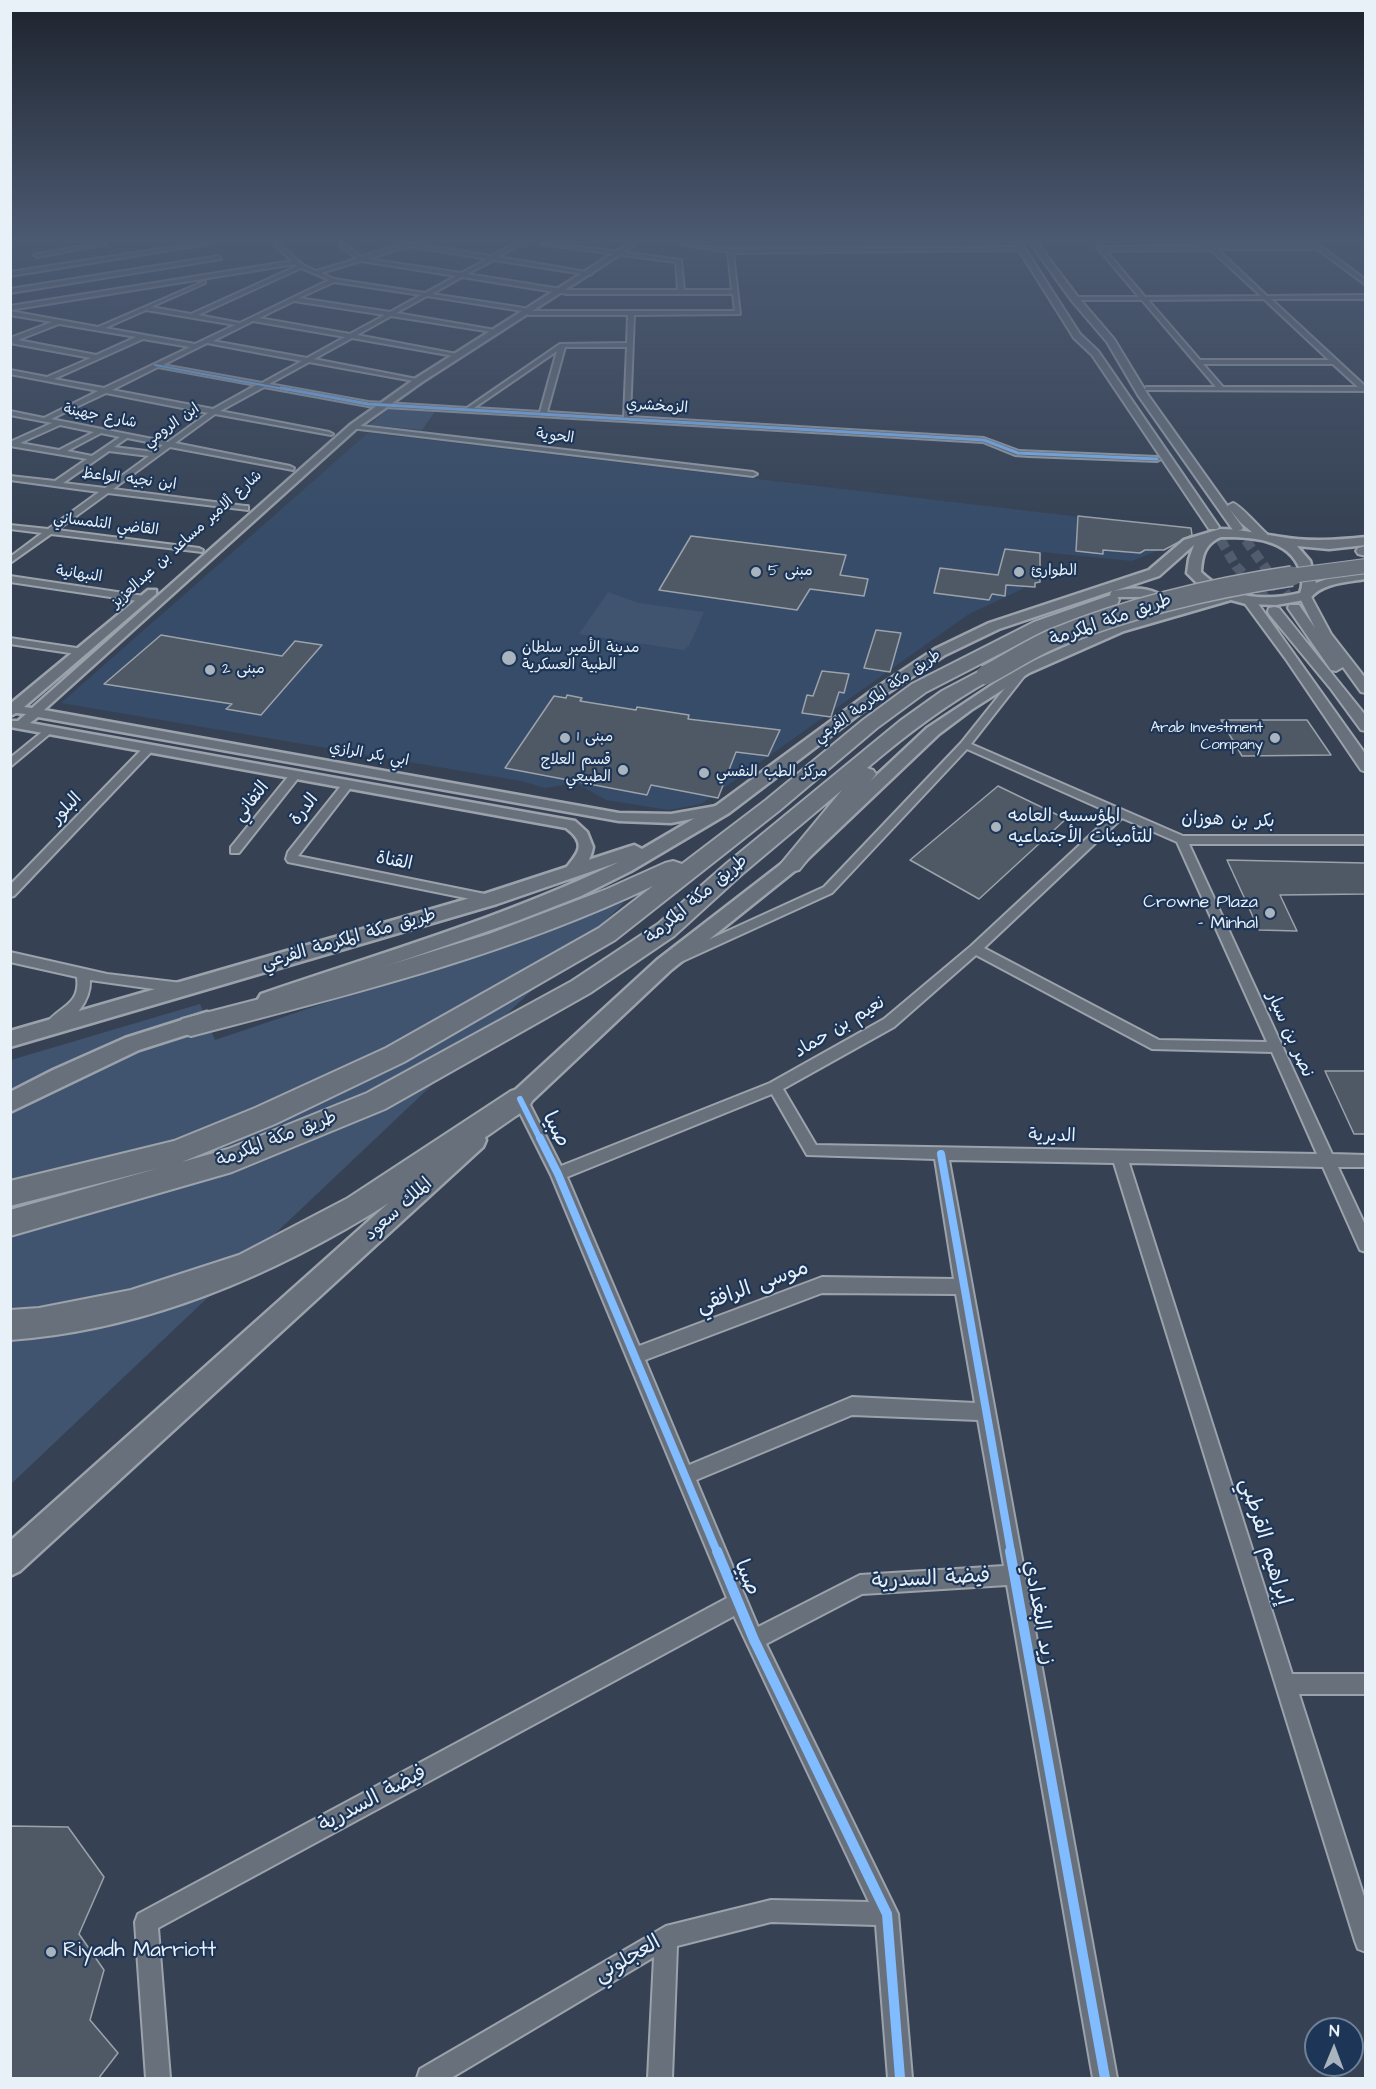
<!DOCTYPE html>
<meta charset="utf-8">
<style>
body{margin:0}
#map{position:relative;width:1376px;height:2089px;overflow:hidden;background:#364254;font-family:"Architects Daughter",sans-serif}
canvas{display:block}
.frame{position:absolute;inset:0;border:12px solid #e8f1f8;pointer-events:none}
.north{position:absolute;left:1304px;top:2017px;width:60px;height:60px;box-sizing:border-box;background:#1d3557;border:2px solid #6e8097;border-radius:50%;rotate:1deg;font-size:16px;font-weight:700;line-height:24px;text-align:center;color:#e8f1f8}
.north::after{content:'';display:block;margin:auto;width:21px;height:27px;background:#aab4bf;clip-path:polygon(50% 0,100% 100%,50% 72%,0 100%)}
</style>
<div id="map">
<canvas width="1376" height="2089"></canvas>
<div class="frame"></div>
<div class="north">N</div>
</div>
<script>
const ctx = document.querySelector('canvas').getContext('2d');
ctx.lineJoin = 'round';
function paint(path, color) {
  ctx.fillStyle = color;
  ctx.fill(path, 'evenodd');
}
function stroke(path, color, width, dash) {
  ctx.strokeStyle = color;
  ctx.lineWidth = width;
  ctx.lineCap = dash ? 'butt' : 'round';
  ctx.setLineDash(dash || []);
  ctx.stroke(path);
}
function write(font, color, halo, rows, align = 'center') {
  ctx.font = font + ' "Architects Daughter","Playpen Sans Arabic",sans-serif';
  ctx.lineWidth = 4.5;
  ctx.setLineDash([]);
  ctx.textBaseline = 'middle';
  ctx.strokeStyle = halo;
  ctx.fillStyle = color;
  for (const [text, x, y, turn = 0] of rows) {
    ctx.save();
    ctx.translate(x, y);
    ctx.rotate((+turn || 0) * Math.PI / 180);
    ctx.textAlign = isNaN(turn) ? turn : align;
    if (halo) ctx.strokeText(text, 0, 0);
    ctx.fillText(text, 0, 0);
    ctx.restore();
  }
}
const built = new Path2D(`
 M368,433L1139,524L1167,547L1132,561L1042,552L1035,583L969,614L701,804L669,810L606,800L576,783L545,788L521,781L61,703Z`);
const green = new Path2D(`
 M719,244H1007L1009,247L719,248Z
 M391,407L436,410L422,430L369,425Z
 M608,592L639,603L704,612L689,646L683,650L579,634Z
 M625,902L11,1484V1060L200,1004L215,1040Z`);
const building = new Path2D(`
 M1078,516L1191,528L1192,535L1164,550H1145L1140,553L1103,550V554L1076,551Z
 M691,536L846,555L840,575L868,579L864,596L810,589L797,610L659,590Z
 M1005,549L1040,553V582L1035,583V587L1006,585L1005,596L992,594L989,600L934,593L940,568L998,575Z
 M876,630L901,633L890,672L864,668Z
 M161,635L282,656L295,641L322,645L261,715L226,709L232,704L104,684Z
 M822,671L849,674L844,693L839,692L831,717L802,713L807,695L813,696Z
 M567,695L582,698L580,701L636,710L637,707L689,715L688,719L780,730L768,756L736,752L718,798L651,785L647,795L505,768L554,696L566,698Z
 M1221,720H1307L1331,755L1242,756Z
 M998,786L1066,819L979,899L910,860Z
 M1227,860L1365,863V894L1280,895L1297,931L1259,930Z
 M1325,1071H1365V1134H1354Z
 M10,1826L68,1827L104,1877L79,1934L104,1970L90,2020L118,2053L98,2079H10Z`);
const secondaryTunnelFar1 = new Path2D(`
 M1213,527L1236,566L1246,577
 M1237,528L1272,577`);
const secondaryTunnel = new Path2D(`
 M1244,576L1274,611
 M1271,576L1294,608`);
const minor = new Path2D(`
 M93,244H107L37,257L34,255Z
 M193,244H208L10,276V272Z
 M274,244H279L303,265L316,271L357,259L339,244H345L361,257L401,244H415L492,256L514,244H520L498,257L593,273L590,275L494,260L467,274L567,290H678L676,262L540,244H558L681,260L684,290H732L728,252L681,244L730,249L1021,247L1023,250L733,253L740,314L634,315L630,417L984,438L1019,451L1157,457L1161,459L1157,461L1029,456L1015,455L983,442L368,406L264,387L220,411L329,432L333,434L331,435L215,414L175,443L290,466L294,468L293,470L170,447L113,489L245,506H248V510L108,493L57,530L199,548L203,550L202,552L51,534L10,563V557L42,533L10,529V525L48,529L99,492L10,480V476L55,481L87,459L10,446V442L52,423L10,415V411L44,418L98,391L10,374V370L47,377L91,358L10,343V338L52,322L10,315V311L98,327L205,281V283L151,307L191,314L297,266L295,264L10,310V306L292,261ZM409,246L488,259L461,273L368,259ZM361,261L456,276L425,293L334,279L321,273ZM301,268L329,280L240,323L198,315ZM462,277L567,294H733L735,311H530L524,308L432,294ZM334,282L421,295L390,312L299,298ZM427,296L522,311L529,315H628L627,343L560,344L467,408L368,402L269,384L309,362L419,382L422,380L314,359L352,338L459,357L462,355L357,335L391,316L498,333L501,331L396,313ZM294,301L385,315L350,334L259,318ZM146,310L235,325L195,344L105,328ZM253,321L345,337L307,358L213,341ZM59,324L136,337L96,355L18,340ZM143,339L190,347L104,388L54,379ZM207,343L302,361L262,383L163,365ZM565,347H627L624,417L547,412ZM557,351L540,412L474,408ZM158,367L256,385L213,409L112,390ZM106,393L208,413L168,442L51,419ZM60,425L94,432L59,450L20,443ZM101,433L120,437L92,456L67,451ZM127,438L163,445L154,452L114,447ZM109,451L149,456L105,488L63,483Z
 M1099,244L1103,247L1318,244L1366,280V285L1317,249H1217L1267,296L1366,295V299H1271L1366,387V391L1144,390L1146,387H1216L1142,300H1073L1075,297H1139L1097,247ZM1211,250L1261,296L1145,297L1106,251ZM1264,299L1329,360H1200L1148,300ZM1203,364H1333L1358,387H1223Z
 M219,256L221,259L10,293V289Z
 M353,425L753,472L757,474L753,476L351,428Z
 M10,576L144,596L148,599L144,602L10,582Z
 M10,638L83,649L88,652L83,655L10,644Z
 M1021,668L1029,670L971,744L1183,836H1366V844H1189L1332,1154L1366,1155V1167H1338L1366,1227V1252L1360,1250L1323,1167L1129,1163L1292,1674H1366V1694H1299L1366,1903V1952L1358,1949L1355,1941L1114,1163L949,1160L1117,2078H1093L1007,1585L862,1594L766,1644L898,1914L912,2078H888L876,1925L771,1922L677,1946L672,2078H648L654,1957L451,2078H417L420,2069L666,1926L771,1900L869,1902L734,1616L158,1928L170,2078H146L135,1922L138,1914L727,1598L551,1175L513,1099L515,1095L520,1093L525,1095L561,1166L770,1083L884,1019L971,946L1113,814L967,749L832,893L683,961L679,963L673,958L675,955L824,887L961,743ZM1122,818L1177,842L1267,1042L1159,1040L984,948ZM976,955L1152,1049L1272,1052L1317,1154L816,1145L783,1089L894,1027ZM772,1094L807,1155L935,1159L954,1279L822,1277L639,1346L567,1177ZM822,1293L956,1294L975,1403L852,1397L689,1465L645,1360ZM852,1415L978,1420L1004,1566L860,1575L758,1627L696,1480Z
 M48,727L53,730L52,732L10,767V758Z
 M149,745L154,748L153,750L14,896L10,897V885L145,746Z
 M295,772L299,773V777L239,853H231V847L291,773Z
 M348,781L352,782V786L298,856L490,895L496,899L494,902L490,903L288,862L286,859L288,852L344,782Z
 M10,952L107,974L182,983L188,988L182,993L90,980C91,1001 73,1023 53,1029L46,1024C58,1006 81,1006 77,977L10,962Z`);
const tertiary = new Path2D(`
 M628,244H636L422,382L356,429L44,710L619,813L671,814L722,805L727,806L729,809L727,812L671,823L619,821L38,717L30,723L575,821L587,832L593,847C591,860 583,873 570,877L563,872C575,855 590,846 566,828L10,727V721H18L26,714L16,713L10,716V704L148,590H156V594L24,707L32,708L350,425L416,378Z`);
const secondary = new Path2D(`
 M1015,244H1022L1080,334L1098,351L1219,527L1217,529H1209L1092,355L1074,338Z
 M1031,244H1038L1078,297L1114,339L1148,395L1243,528L1241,530H1233L1138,395L1107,342L1072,301Z
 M1233,503C1240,505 1259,527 1267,534V538H1259L1241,523L1227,506Z
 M1305,592L1309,593L1331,634L1366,679V693L1361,692L1343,667L1336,671L1331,670L1288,608L1289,605H1299L1315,628L1299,596Z
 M1249,597L1254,598L1366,755V772L1361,770L1285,658L1243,601Z
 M1274,607L1279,608L1366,716V731L1361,730L1331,689L1269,614L1268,611L1269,608Z`);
const primary = new Path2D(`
 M1220,529C1241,529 1260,534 1281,537C1309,542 1337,540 1366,537V545L1329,549L1297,546L1310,561L1316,583L1338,575L1366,571V579C1348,582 1320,583 1310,599L1276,605L1246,604L1231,600L1124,631L1029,673L971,710L939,734L797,869L671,970L517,1115L509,1118L501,1115L498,1109L501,1103L657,960L785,861L927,728L1019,667L1114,625L1153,614L1151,612L1158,606L1144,597H1112L1110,594L1112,591L999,629L945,655L883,696L729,813L631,871L581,896L517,921L268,1007L261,1004L258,999L261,994C381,953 505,917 619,862L497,904L10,1047V1031L484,894L628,847L634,845L642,849L717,805L873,690L935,649L989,623L1149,570L1184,540ZM1221,537C1250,537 1289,538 1300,570C1303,578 1303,585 1300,593C1264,602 1228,598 1201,572C1202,555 1205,544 1221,537ZM1194,545L1189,559L1187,573L1200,586L1218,596L1172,609L1173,607C1159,587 1137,586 1114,591L1159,576Z
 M207,1012L214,1014L217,1020L214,1026L139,1050L10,1112V1092L53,1070L125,1038Z
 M475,1130L483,1133L486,1140L483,1147L20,1571L10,1576V1541L467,1133Z`);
const motorway = new Path2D(`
 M1366,546V556L1358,554L1356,551L1358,548Z
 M1111,595L1117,596L1119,600L1117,604L1046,630L926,692L877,728L780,810L615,940L404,1062L275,1124L182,1162L228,1149L367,1093L572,981L658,924L726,864L900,721L942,691L980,671H992L995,675L992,679C946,704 907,734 867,768L873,770L876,774L873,778L799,870L791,872L783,870L780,865L842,790L742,874L674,936L590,993L385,1109L232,1172L10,1236V1210L159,1168L10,1206V1181L174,1141L255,1108L386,1048L599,928L653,886C506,956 348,995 191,1036L182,1033L178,1026L182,1019L376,969L489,934L607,889L665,863L673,861L682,864L766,800L863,720L912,684L1034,622Z
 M520,1088L529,1091L533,1099L529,1107C476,1143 423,1183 368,1216C260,1281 137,1331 10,1340V1310L39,1308L131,1290L239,1255L348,1198L511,1091Z`);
const motorwayBridgeFar1 = new Path2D(`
 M1282,577L1366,566`);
const motorwayBridge = new Path2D(`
 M986,675C1009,663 1031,648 1055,638C1131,607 1211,588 1292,576`);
const cyclewayFar4 = new Path2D(`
 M155,365L289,390`);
const cyclewayFar3 = new Path2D(`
 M281,388L368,404L984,440L1018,453L1157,459`);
const cyclewayFar2 = new Path2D(`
 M520,1099L540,1139`);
const cyclewayFar1 = new Path2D(`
 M540,1138L558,1174L717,1552
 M941,1154L1011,1552`);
const cycleway = new Path2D(`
 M717,1551L754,1640L887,1914L900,2078
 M1010,1551L1105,2078`);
const markers = [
 [756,572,6,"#aab4bf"],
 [1019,572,6,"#aab4bf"],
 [509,658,8,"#aab4bf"],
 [210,670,6,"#aab4bf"],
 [565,738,6,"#aab4bf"],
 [1275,738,6,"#aab4bf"],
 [623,770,6,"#aab4bf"],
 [704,773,6,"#aab4bf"],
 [996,827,6,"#aab4bf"],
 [1270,913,6,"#aab4bf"],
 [51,1952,6,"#aab4bf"]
];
const farStreetnames = [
 ["الزمخشري",657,407,4],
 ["شارع جهينة",100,417,11],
 ["ابن الرومي",172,426,-35],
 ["الحوية",555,437,7],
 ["ابن نجيه الواعظ",129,480,7],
 ["القاضي التلمساني",106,525,7],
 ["شارع ألامير مساعد بن عبدالعزيز",187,540,-42],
 ["النبهانية",79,575,8],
 ["طريق مكة المكرمة الفرعي",878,697,-35],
 ["ابي بكر الرازي",369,755,10]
];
const farPoinames = [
 ["مبنى 5",768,572],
 ["الطوارئ",1031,572],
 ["مدينة الأمير سلطان",522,649],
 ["الطبية العسكرية",522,666],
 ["مبنى 2",222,670],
 ["Arab Investment",1263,729,"right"],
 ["Company",1263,746,"right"],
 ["مبنى 1",577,738],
 ["قسم العلاج",611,761,"right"],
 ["الطبيعي",611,778,"right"],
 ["مركز الطب النفسي",716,773]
];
const streetNames = [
 ["طريق مكة المكرمة",1111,621,-19],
 ["التفاني",252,802,-51],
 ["البلور",67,809,-46],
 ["الدرة",305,810,-52],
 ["بكر بن هوزان",1228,821,2],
 ["القناة",394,862,11],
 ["طريق مكة المكرمة",697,900,-40],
 ["طريق مكة المكرمة الفرعي",349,940,-16],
 ["نعيم بن حماد",840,1028,-31],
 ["نصر بن سيار",1289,1035,66],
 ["الديرية",1052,1137,1],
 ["طريق مكة المكرمة",277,1140,-21],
 ["الملك سعود",399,1210,-42]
];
const poiNames = [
 ["المؤسسه العامه",1008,817],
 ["للتأمينات الأجتماعيه",1008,838],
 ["Crowne Plaza",1258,903,"right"],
 ["- Minhal",1258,924,"right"]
];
const nearStreetnames = [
 ["صبيا",555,1130,63],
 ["موسى الرافقي",753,1288,-20],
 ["إبراهيم القرطبي",1264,1542,73],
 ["صبيا",746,1578,67],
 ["فيضة السدرية",931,1580,-3],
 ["زيد البغدادي",1038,1613,80],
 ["فيضة السدرية",373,1800,-28],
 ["العجلوني",628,1960,-30]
];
const nearPoinames = [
 ["Riyadh Marriott",63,1952]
];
paint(built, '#364c68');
paint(green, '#405470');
paint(building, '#4f5966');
stroke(building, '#9ba2ab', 1.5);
stroke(secondaryTunnelFar1, '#515c6d', 10, [10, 5]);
stroke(secondaryTunnel, '#515c6d', 14, [14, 7]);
stroke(minor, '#9ba2ab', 4);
stroke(tertiary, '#9ba2ab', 5);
stroke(secondary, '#9ba2ab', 4);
stroke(primary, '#9ba2ab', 5);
stroke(motorway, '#9ba2ab', 4);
paint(minor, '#68717b');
paint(tertiary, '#68717b');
paint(secondary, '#68717b');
paint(primary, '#68717b');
paint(motorway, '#68717b');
stroke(motorwayBridgeFar1, '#9ba2ab', 16, []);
stroke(motorwayBridge, '#9ba2ab', 22, []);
stroke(motorwayBridgeFar1, '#68717b', 14);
stroke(motorwayBridge, '#68717b', 19);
stroke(cyclewayFar4, '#80bcff', 2);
stroke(cyclewayFar3, '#80bcff', 3);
stroke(cyclewayFar2, '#80bcff', 6);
stroke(cyclewayFar1, '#80bcff', 8);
stroke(cycleway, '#80bcff', 10);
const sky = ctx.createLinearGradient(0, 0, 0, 537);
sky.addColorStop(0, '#1e242e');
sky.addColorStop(0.45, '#4c5a72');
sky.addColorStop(1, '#4c5a7200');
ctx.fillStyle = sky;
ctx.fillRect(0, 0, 1376, 537);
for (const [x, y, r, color] of markers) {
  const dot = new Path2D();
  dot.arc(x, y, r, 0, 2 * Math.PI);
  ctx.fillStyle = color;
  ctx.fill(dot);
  stroke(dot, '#1d3557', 2);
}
write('15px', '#e8f1f8', '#1d3557', farStreetnames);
write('15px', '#e8f1f8', '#1d3557', farPoinames, 'left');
write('18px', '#e8f1f8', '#1d3557', streetNames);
write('18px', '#e8f1f8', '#1d3557', poiNames, 'left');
write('21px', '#e8f1f8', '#1d3557', nearStreetnames);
write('21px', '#e8f1f8', '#1d3557', nearPoinames, 'left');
</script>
